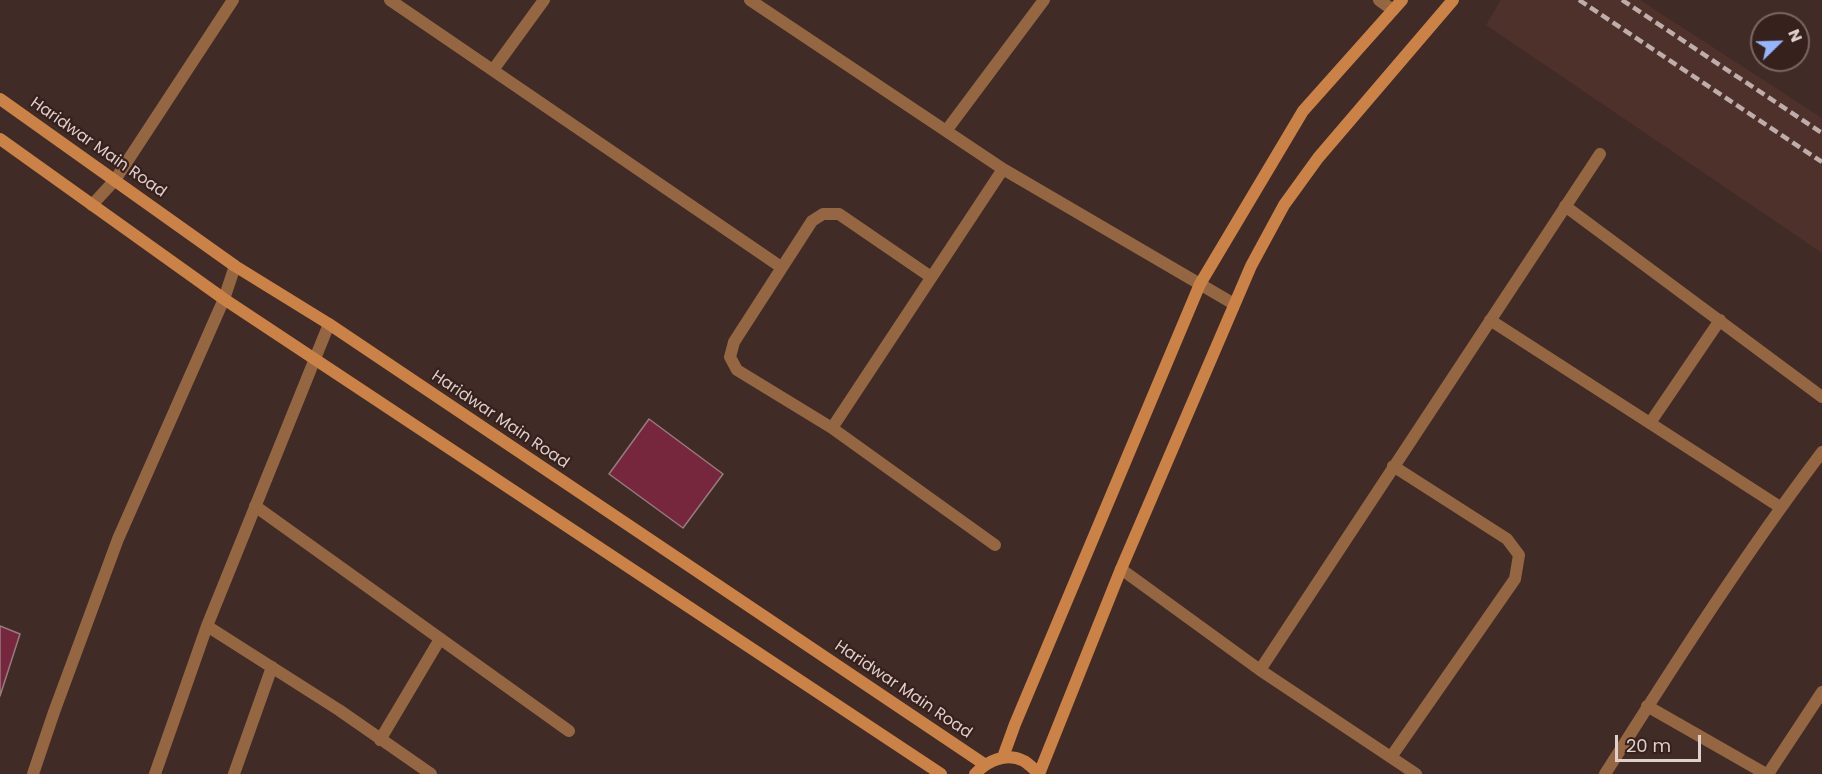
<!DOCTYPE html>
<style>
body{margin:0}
#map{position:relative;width:1822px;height:774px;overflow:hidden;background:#412b26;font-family:Poppins,sans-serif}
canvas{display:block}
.north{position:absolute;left:1750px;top:12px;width:60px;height:60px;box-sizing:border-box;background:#36211d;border:2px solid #7a6763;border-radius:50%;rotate:67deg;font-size:16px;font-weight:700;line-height:24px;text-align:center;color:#dfd0cd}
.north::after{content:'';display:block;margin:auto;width:21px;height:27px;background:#95b6fd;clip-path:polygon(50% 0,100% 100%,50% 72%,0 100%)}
.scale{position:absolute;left:1615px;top:735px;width:86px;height:27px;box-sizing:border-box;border:3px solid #dfd0cd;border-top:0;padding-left:8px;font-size:18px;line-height:21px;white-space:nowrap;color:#dfd0cd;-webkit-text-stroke:4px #36211d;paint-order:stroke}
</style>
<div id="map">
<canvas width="1822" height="774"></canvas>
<div class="north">N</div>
<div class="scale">20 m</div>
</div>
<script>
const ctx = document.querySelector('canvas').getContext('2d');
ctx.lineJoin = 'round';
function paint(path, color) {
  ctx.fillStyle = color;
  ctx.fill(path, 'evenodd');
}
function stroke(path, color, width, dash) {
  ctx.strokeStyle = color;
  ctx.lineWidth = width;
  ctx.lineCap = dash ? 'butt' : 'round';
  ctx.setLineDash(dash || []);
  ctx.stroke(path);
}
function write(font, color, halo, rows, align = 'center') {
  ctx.font = font + ' Poppins,sans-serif';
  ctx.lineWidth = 4.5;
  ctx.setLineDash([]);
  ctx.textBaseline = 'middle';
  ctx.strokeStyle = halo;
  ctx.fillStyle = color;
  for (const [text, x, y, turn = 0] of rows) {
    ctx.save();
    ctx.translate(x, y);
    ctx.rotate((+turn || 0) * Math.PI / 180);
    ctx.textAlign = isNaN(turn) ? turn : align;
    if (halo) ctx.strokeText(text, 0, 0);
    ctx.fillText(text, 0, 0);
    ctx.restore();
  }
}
const built = new Path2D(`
 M1501,0H1640L1822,118V253L1486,25Z`);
const building = new Path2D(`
 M649,419L723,474L683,528L609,474Z
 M0,626L20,634L0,696Z`);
const lane = new Path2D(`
 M33,774L54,712L118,539L224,299L235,266`);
const street = new Path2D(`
 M390,0L781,267
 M750,0L1003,169L1234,304
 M1379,0L1393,10
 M493,70L544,0
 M946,131L1044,0
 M92,205L115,180L233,0
 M1565,206L1822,397
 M931,277L839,214H823L812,221L734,342L730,357L737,370L832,428L995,545
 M1490,320L1780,507
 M1650,423L1720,320
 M832,428L1003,169
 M255,506L569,731
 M1121,569L1260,670L1416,774
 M207,626L339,710L431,774
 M1260,670L1600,154
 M1647,706L1766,774
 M380,740L440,639
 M1391,757L1515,579L1519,555L1507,539L1393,466
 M155,774L207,626L329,324
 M234,774L272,667
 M1605,774C1674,665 1744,555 1822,452
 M1768,774L1822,692`);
const secondary = new Path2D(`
 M0,99L235,266L329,324L984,764
 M0,139L224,299L941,774
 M1003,757L1015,724L1200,284L1303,111L1402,0
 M975,774C987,761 1006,752 1024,761C1029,764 1035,770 1039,774
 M1039,774L1121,569L1251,266L1284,205L1318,158L1453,0`);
const rail = new Path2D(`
 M1579,0L1822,162
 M1622,0L1822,133`);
const streetNames = [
 ["Haridwar Main Road",98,148,35],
 ["Haridwar Main Road",500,420,34],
 ["Haridwar Main Road",903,690,34]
];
paint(built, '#4e312a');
paint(building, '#77273d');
stroke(building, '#967b7f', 1.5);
stroke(lane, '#946642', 12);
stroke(street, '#946642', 12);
stroke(secondary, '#cb8246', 12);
stroke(rail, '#beadaa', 4.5, [9, 4.5]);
write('16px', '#dfd0cd', '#36211d', streetNames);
</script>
